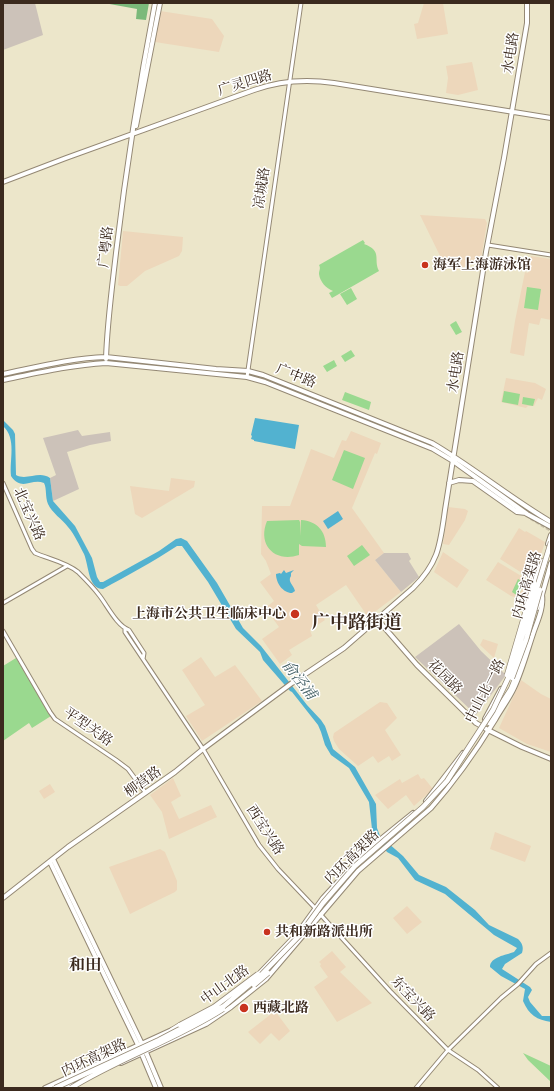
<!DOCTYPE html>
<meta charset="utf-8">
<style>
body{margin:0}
#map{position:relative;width:554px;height:1091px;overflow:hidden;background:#ece6ca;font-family:"Libre Caslon Text",serif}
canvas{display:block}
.frame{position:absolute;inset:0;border:4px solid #3b2a1e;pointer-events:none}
</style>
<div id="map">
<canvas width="554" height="1091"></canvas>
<div class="frame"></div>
</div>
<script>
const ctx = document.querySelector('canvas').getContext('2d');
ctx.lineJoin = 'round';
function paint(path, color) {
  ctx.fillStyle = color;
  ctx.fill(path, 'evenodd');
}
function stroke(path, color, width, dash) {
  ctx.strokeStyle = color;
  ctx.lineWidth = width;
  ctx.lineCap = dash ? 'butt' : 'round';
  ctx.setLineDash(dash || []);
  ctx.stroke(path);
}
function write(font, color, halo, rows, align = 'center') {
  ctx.font = font + ' "Libre Caslon Text","Noto Serif SC",serif';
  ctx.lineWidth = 3;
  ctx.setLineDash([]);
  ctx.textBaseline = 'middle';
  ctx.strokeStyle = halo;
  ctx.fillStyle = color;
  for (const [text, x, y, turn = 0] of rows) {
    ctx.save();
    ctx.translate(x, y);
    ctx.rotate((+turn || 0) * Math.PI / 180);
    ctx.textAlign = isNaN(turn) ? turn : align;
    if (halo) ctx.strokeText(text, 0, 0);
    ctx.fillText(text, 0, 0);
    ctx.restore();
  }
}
const built = new Path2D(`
 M424,3H443L448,34L417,39L414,24L418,23Z
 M160,11L212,19L224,36L219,52L155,42Z
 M472,62L478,90L458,95L446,93L448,78L446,66Z
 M420,215L485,219L487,223L481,259L457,270L445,266Z
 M123,231L183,237L182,251L179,256L145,271L127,286H120L118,285Z
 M531,256L551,259V320L541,318L539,325L529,323L524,356L510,353L515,321L525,272L528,273Z
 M506,378L535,383L546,389L542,400L538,398L534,406H528L526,408L501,402Z
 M351,431L381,443L377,454L375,453L352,508L384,553L375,560L401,592L368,617L346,585L316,605L325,620L310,630L312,636L289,650L292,655L280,664L262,639L279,627L265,608L274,601L260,582L271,574L266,561L261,554L262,506H290L311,449L334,458L342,440L346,441Z
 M171,478L195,481L194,487L142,518L135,514L130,486L169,491Z
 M448,507L465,509L468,511L465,520L449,545L443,544Z
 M519,528L525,532L526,531L545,542L533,580L500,559Z
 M443,552L469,570L457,588L434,572Z
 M498,562L533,583L528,601L511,596L486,580Z
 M483,639L498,644L494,658L480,645Z
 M201,657L215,677L235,665L262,701L202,741L186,716L205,705L182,670Z
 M521,680L541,694L551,699V752L527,744L499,728Z
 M380,702L387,703L397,718L385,730L401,755L392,761L389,756L378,763L373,756L358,766L339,749L334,741L333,737L334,733Z
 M418,774L421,779L424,778L433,789L414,806L406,795L388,809L375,795L400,779L402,783Z
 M173,778L181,796L171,802L179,819L211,805L217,817L169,839L162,812L150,795Z
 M50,784L55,792L44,799L39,791Z
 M495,832L531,846L525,862L490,849Z
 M160,849L165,852L177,881V890L175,892L130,914L109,867Z
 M407,906L422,922L407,934L393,918Z
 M332,951L346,967L340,972L372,1003L337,1022L314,987L328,977L320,966L321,964L319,962Z
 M275,1011L290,1031L279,1041L271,1033L260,1044L248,1032Z`);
const industrial = new Path2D(`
 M3,3H35L43,35L3,50Z
 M78,430L82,436L110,432L111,441L90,445L67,452L79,489L53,501L50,478L56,475L43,438Z
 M384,553H408L411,559L409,561L419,577L401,592L375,560Z
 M459,624L481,651L506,675L476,715L415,657Z`);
const green = new Path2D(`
 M363,240L365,243L364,244C383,251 373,259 379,271L332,298L329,293L333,291C326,288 320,282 319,274C319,270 321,269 319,265Z
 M527,287L541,289L538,310L524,308Z
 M351,288L357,299L347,305L340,294Z
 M456,321L462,332L456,335L450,325L451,324Z
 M351,350L355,356L345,362L341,356Z
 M334,360L337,366L327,372L323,366Z
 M504,391L520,394L518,405L502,402Z
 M345,392L371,402L369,410L342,400Z
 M523,397L535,399L533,406L522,404Z
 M344,450L365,458L353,489L332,480Z
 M299,520L300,522V536L301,520C317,521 326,531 326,547L302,546L299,544V555C275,563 257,545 267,521Z
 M362,545L370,555L354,566L347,556Z
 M518,579L525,583L518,596L512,592Z
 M16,658L51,716L32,728L29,723L3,741V666Z
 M523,1053L551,1066V1082L528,1060Z`);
const forest = new Path2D(`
 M104,3H149L146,20L136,19L137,9Z`);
const water = new Path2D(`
 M255,418L299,425L295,449L254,441V440L251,439L252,436L251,435Z
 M3,420L13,430L15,434L16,475C27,481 39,470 50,478L53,501L75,526L92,558L97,577L100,582H103L159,551L176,539L181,538L187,541L217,583L243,628L261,646L307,705L321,720L325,726L333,749L355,767L376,804L377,828L380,836L403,856L419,875L446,887L475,910L489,925L518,939C522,943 524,947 522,953L505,964L502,969L530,987L532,990L528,997L530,1002L542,1016H551V1022C537,1020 529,1015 523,1001L525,989L501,976L490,967C490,957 506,955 514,952L517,948L494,935L445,894L415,880L398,858L387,852L377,839L372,829L369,802L349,768L331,755L325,745L321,732L318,725L292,692L290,691L263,660L260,652L236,629L208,582L182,546H177C153,562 128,575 103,589C88,589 89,566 84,554C79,545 75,535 68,527C62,519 52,513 48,504C45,497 47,489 44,483C31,478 22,492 11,476C9,460 17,439 3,426Z
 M338,511L343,519L328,529L323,521Z
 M284,570L286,573L294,570L291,573V576C287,582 294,585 295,591L292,593C283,593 276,583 276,574L280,573L281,574Z`);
const majorTunnel = new Path2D(`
 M531,518L551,530`);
const minor = new Path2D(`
 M488,245L551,255
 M247,377L301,3
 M3,483L32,549L35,553C49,559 66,562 78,572C85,579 93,587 99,595C107,605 117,626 129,630L144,653L143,659L203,749L259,845L278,869L316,909
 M3,603L67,566
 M125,629V632L143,659
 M3,631L50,712L55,719L116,760L128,769L145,792
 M320,914L390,991L448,1050L478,1070L498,1088
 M416,1088L448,1050L501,998L518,984L536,964L551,953`);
const major = new Path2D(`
 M136,126L160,3
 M3,182L66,158L254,90C279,81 307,79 334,83L551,118
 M106,359C107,324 112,288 116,253C126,169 139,86 155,3
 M3,374C37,367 71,358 106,357L216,369L248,371L263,375L432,443C473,467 510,498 551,522
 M3,380C37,373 71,365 106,363L247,377L265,382L433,449L453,461L527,514L551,527
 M449,483L459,480L473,481L517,512L526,513
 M548,544L551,535
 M377,619L417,665L476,723L488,730L522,747L551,759
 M485,719L501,689
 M426,801L463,753
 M53,859L142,1044
 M50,862L107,981L138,1045L156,1088
 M3,898L68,847L175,772L203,749L292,683L344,648L413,588C439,562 440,545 445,510L486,252L504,158L527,23V3
 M257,976L297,934L323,898L355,863L371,847L413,813
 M145,1050L161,1088
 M121,1063L206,1024L231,1007L266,979L358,871L431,808C455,781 476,751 495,720C501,709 509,699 514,688C522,671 527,652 533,634C537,622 544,608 542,595L551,563
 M45,1088L174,1029`);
const highway = new Path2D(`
 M534,583L543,561
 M537,608L542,595
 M489,723L511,689L521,664L527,642
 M172,1030L180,1025
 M63,1088L83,1079`);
const highwayBridge = new Path2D(`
 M507,675L534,583
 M512,678L526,640L540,590
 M254,985L268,973
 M180,1025L214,1007L258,974
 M55,1088L159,1040L224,1006L261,975L299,936L323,903L355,866L423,807L447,781L493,710L512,670L551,542
 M71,1088C119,1058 175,1040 223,1009`);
const markers = [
 [425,265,4,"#c8321e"],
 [295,614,5,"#c8321e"],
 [267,932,4,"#c8321e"],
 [244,1008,5,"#c8321e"]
];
const streetNames = [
 ["水电路",511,53,-81],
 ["广灵四路",245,83,-17],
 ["凉城路",262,188,-81],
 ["广粤路",106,247,-83],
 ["水电路",456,372,-81],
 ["广中路",296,376,22],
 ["北宝兴路",29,514,66],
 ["内环高架路",527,585,-74],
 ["花园路",445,677,45],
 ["中山北一路",485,691,-63],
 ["平型关路",88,727,35],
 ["柳营路",143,782,-36],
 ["西宝兴路",265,830,57],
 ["内环高架路",352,857,-45],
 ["中山北路",225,985,-36],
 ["东宝兴路",413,999,46],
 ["内环高架路",94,1058,-25]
];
const poiNames = [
 ["海军上海游泳馆",433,265],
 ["上海市公共卫生临床中心",286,614,"right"],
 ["共和新路派出所",275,932],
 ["西藏北路",253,1008]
];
const waterNames = [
 ["俞泾浦",299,680,52]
];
const quarterNames = [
 ["和田",85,965]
];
const districtNames = [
 ["广中路街道",357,623]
];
paint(built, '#edd7bb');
paint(industrial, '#ccc2b9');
paint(green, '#9ad98f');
paint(forest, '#7bb97a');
paint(water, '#52b2d0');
stroke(majorTunnel, '#c9c0a8', 4, [4, 2]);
stroke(minor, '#948874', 5);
stroke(major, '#948874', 6);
stroke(highway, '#948874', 6);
stroke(minor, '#fff', 3);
stroke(major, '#fff', 4);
stroke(highway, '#fff', 4.5);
stroke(highwayBridge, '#948874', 6, []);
stroke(highwayBridge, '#fff', 4.5);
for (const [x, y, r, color] of markers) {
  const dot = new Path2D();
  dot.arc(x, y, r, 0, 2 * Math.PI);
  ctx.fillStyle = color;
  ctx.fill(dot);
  stroke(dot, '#fff', 1.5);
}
write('14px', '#3b2a1e', '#fff', streetNames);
write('bold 14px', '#3b2a1e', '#fff', poiNames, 'left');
write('italic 15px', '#446065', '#fff', waterNames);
write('bold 16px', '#3b2a1e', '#fff', quarterNames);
write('bold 18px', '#3b2a1e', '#fff', districtNames);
</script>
